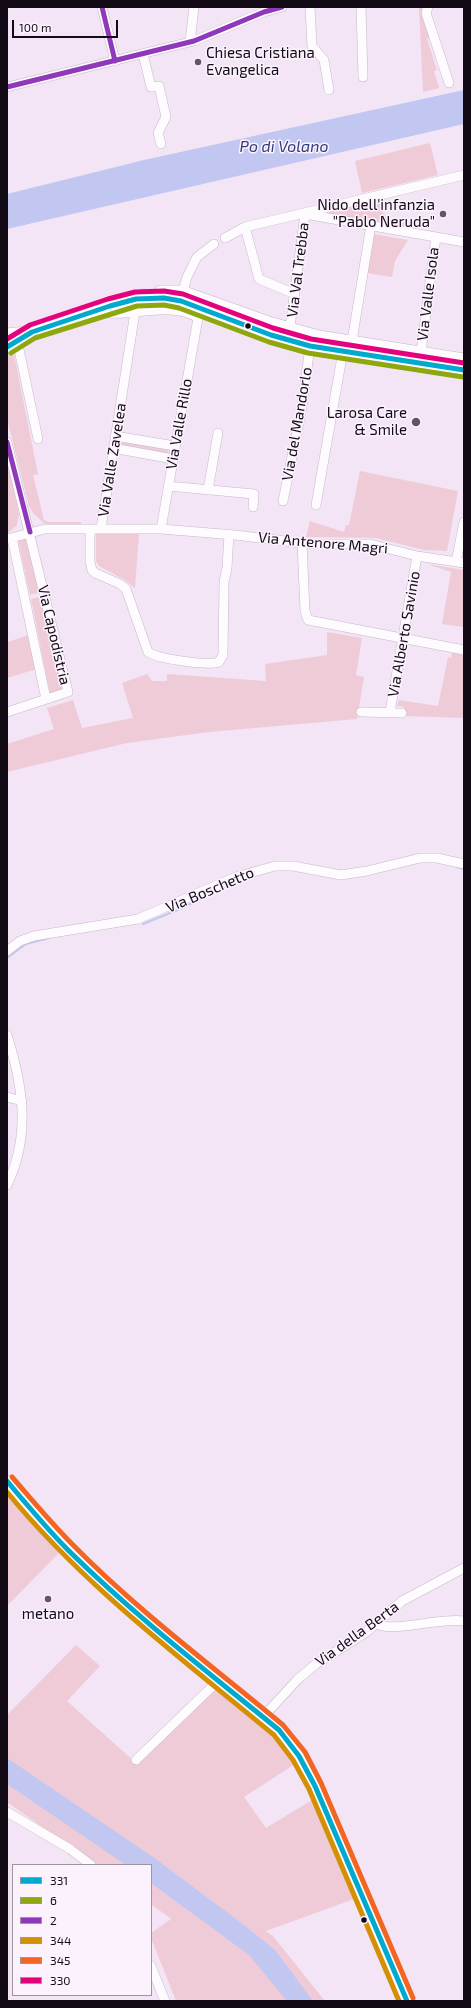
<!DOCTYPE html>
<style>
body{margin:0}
#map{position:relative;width:471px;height:2008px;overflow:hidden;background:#f3e5f6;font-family:"Exo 2",sans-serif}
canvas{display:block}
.frame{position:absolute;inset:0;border:8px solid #120a14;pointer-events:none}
.legend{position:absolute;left:12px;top:1864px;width:140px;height:132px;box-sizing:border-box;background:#fbf2fe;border:1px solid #9e95a0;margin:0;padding:5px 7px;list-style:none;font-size:12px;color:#120a14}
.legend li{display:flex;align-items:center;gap:8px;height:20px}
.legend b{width:20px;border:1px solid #9e95a0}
.scale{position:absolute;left:12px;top:20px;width:106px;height:18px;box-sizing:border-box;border:2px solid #120a14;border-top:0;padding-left:5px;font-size:12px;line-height:14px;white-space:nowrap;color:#120a14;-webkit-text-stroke:3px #fbf2fe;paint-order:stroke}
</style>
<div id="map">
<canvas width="471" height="2008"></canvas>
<div class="frame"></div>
<ul class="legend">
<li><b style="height:5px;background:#00a9ce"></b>331</li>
<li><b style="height:5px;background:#8da70c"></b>6</li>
<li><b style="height:5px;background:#8f38bc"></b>2</li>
<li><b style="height:5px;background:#d58f03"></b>344</li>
<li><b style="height:5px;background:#f26522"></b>345</li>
<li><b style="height:5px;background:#e5007d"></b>330</li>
</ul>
<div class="scale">100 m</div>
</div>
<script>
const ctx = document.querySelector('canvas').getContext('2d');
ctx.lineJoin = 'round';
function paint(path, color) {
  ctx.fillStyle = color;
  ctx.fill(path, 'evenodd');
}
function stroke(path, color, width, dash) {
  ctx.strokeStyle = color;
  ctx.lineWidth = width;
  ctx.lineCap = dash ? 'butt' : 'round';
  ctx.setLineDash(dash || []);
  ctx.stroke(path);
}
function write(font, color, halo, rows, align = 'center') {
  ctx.font = font + ' "Exo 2",sans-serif';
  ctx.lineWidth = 3;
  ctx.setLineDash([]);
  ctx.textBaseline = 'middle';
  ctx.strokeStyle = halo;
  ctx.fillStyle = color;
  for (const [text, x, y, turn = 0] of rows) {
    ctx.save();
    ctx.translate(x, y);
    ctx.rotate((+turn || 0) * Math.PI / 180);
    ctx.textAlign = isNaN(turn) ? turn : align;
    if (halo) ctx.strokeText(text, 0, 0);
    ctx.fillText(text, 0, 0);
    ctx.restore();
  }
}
const green = new Path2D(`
 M419,7H421L431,38L427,39L437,70L434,71L439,88L423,92Z
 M430,143L438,175L362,193L355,161Z
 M388,195L384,201L383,213L390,220L404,223V230L314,213Z
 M373,234L408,240L395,261L392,277L366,273Z
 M145,288V293L104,302L103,298Z
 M185,296L289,332L288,336L184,298Z
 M294,333L464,362V367L293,338Z
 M13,349L38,474L33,475L44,520L48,522H81V525H46L34,514L29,506L7,419V353L9,350Z
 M120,440L169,449L168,455L119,446Z
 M7,459L19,514L17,525L7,534Z
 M360,471L458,491L447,551L424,550L376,538L306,537L310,521L344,532L346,525H349Z
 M96,533L139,534L135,588L123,579L99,566L96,561Z
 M26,538L41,592L30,595L18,540Z
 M427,564L464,570V627L442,624L451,572Z
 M42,596L64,689L50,694L31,599Z
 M327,632L362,638L356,675L364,677L357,719L209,732L127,743L7,772V744L54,729L47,708L73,700L82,728L133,718L122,683L147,674L152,681H167V674L266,681L265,664L327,655Z
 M28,635L37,669L7,678L8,642Z
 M452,652L464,655V718L404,716V707L397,706L399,700L438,706L448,657L451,658Z
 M7,1490L59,1553L7,1606Z
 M76,1645L100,1666L67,1701L136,1763L214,1689L286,1746L295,1764L244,1797L266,1828L312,1800L354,1899L266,1931L273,1936L325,2001H176L151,1938V1933L171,1919L151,1904V1865H96L7,1802V1715Z`);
const water = new Path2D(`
 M464,90V124L7,229V194L144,160Z
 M7,1758L153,1857L240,1922L275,1950L313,2001H287L249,1955L151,1883V1865H126L7,1784Z`);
const stream = new Path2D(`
 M457,867L464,869
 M143,924L180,909L227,886
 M7,958L26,944L49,938`);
const minor = new Path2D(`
 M102,7L115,61
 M310,7L312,46L324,60L329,90
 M361,7L363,77
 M428,7L426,13L449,83
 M190,42L194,7
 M143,54L151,87L159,86L166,117L158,133L161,144
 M7,87L194,41L264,12L282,7
 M245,227L259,279L295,294
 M225,238L245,227L464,175
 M182,295L187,277L197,257L214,244
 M157,298L160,290H182L269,321L319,335L464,358
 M95,312C105,313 114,314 124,313C146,312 178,304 198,318L161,529
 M290,327L305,214L464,242
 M17,340L38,439
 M352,341L371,225
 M421,352L436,237
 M115,436L175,446
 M7,442L68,692L7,712
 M113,448L173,459
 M168,486L254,494L253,507
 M208,490L218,433
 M283,501L302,407L310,346
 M316,505L343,351
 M90,529V562L92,570L95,573L120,584L126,589L148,652C158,659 208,666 219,662L223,655L224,582L227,568L229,534
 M101,529L135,312
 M12,538L46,699
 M7,539L45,529H161L235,535L310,544H370L417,556L464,563
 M302,543L305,611L308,620L464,650
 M456,562L464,522
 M361,712L402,713
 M390,712L417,556
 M7,951L20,941L34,936L138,919L236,877L275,866H293L341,875L367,871L420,858H437L464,864
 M7,1035C23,1086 31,1135 7,1185
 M7,1097L22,1101
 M377,1624C392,1633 441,1617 464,1621
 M263,1717L298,1679L316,1664L365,1633L402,1601L464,1568
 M136,1760L219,1680
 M7,1812L70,1849L91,1865
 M151,1966L165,2001`);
const major = new Path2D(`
 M7,334L27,332
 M7,347L32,332L110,306L136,299L164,298L181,301L271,335L310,346L464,370
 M7,1481C82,1579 185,1651 279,1730C309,1762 324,1807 341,1847C363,1898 386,1949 407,2001`);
const bus1 = new Path2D(`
 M7,347L32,332L110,306L136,299L164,298L181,301L271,335L310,346L464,370
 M7,1481C27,1505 47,1529 69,1551C135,1616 208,1672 279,1730L299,1756L315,1786L407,2001`);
const bus2 = new Path2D(`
 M11,353L35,338L137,306L164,305L179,308L269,342L308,353L463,377`);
const bus3 = new Path2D(`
 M102,7L115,61
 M7,87L194,41L264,12L282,7
 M7,442L30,532`);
const bus4 = new Path2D(`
 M7,1492C84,1586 181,1658 274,1735L293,1760L309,1789L399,2001`);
const bus5 = new Path2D(`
 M12,1477C32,1500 51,1523 73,1545C138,1611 212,1666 283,1725L305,1752L321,1783L413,1998`);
const bus6 = new Path2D(`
 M7,339L30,325L108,299L135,292L164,291L183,294L273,328L311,339L464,363`);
const markers = [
 [198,62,4,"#615763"],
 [443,214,4,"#615763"],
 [248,326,3.5,"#120a14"],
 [416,422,5,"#615763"],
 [48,1599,4,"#615763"],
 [364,1920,3.5,"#120a14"]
];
const poiNames = [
 ["Chiesa Cristiana",206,53,"left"],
 ["Evangelica",206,70,"left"],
 ["Nido dell'infanzia",435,205],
 ["\"Pablo Neruda\"",435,222],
 ["Larosa Care",407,413],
 ["& Smile",407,430],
 ["metano",48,1614,"center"]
];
const streetNames = [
 ["Via Val Trebba",298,270,-83],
 ["Via Valle Isola",428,294,-83],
 ["Via Valle Rillo",179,424,-80],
 ["Via del Mandorlo",297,424,-80],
 ["Via Valle Zavelea",112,460,-81],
 ["Via Antenore Magri",323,543,5],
 ["Via Alberto Savinio",404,634,-80],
 ["Via Capodistria",54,635,77],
 ["Via Boschetto",210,890,-23],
 ["Via della Berta",357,1634,-36]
];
const waterNames = [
 ["Po di Volano",284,147]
];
paint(green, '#efcbd8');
paint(water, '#c1c7f0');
stroke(stream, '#c1c7f0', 2);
stroke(minor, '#c4b9c7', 10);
stroke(major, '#c4b9c7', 12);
stroke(minor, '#fdfbfe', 9);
stroke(major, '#fdfbfe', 11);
stroke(bus1, '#00a9ce', 5);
stroke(bus2, '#8da70c', 5);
stroke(bus3, '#8f38bc', 5);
stroke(bus4, '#d58f03', 5);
stroke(bus5, '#f26522', 5);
stroke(bus6, '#e5007d', 5);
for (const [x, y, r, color] of markers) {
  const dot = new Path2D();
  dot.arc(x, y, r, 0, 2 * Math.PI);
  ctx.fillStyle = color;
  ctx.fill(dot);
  stroke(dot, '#fbf2fe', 1.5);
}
write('15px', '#120a14', '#fbf2fe', poiNames, 'right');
write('15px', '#120a14', '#fbf2fe', streetNames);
write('italic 16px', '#323d7b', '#fbf2fe', waterNames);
</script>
